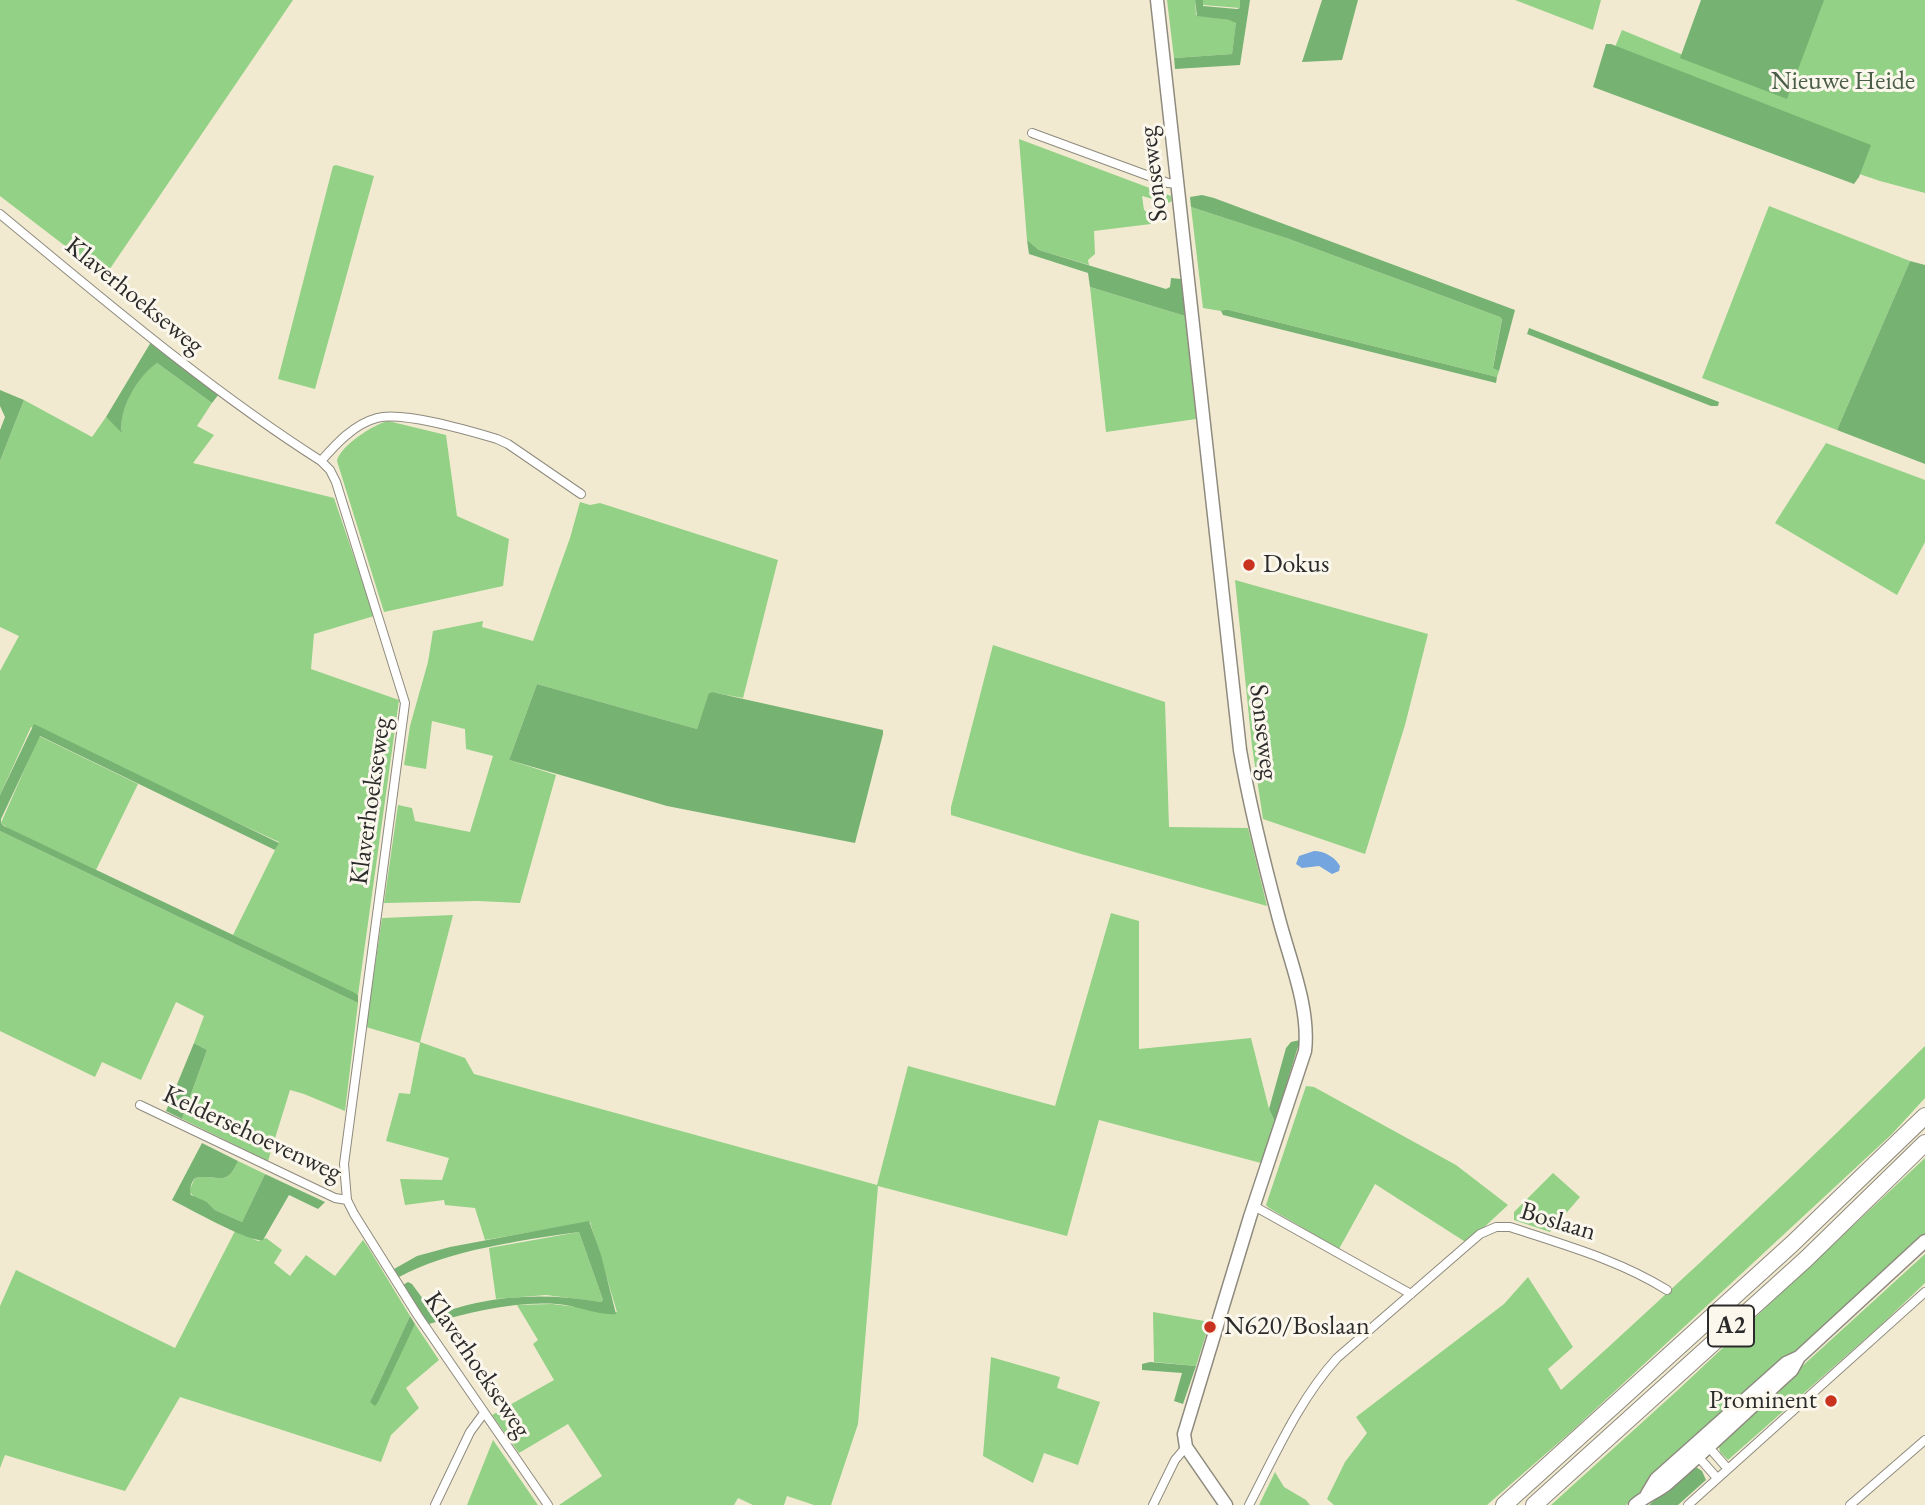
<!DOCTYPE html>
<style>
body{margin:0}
canvas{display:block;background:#f1ead0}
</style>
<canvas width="1925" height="1505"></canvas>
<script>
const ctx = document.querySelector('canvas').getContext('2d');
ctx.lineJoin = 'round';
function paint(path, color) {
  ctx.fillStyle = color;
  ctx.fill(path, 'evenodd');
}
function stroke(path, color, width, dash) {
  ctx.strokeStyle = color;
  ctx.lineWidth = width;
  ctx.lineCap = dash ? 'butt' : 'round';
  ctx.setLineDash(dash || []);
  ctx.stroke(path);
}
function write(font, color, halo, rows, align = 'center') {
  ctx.font = font + ' "EB Garamond",serif';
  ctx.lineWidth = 6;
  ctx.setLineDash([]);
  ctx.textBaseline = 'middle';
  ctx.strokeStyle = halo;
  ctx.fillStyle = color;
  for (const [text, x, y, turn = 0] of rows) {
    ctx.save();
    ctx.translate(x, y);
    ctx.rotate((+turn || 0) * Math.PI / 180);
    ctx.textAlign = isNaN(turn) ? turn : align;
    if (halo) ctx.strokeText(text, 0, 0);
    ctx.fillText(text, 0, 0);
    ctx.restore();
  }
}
const green = new Path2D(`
 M0,0H293L105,276H101L90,265L0,196Z
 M1167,0H1195L1196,15L1235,21L1236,25L1232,54L1174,58Z
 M1203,0H1240V8L1203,5Z
 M1515,0H1601L1593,30Z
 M1707,0H1925V193L1880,181L1599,86L1622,30L1693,59Z
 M1019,139L1171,196L1172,201L1168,203L1142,196L1144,210L1147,212L1151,224L1094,231L1095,254L1088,260L1089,265L1039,250L1027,240Z
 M336,165L374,176L315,389L278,379L333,166Z
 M1769,206L1910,261L1837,430L1702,378Z
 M1191,207L1289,239L1500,317L1502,318L1493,367L1499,371L1497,377L1229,310L1221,311L1203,308Z
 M1090,287L1185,316L1196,419L1106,432Z
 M157,363L212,403L197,426L214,435L193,463L334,498L374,616L314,634L311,669L399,700L358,995L233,935L279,842L31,727L0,795V671L19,636L0,627V461L24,400L92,437L106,417L122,431C118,409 138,375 157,363Z
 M388,421L446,435L457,516L509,539L503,586L384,612L337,461C340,446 374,424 388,421Z
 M1826,443L1925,480V542L1897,595L1775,523Z
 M580,502L590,505L600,503L778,560L743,698L710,692L697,729L537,684L509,760L556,775L520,903L478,901L384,903L398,805L412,808L415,821L470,832L493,756L466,749L465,729L432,721L426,769L404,765L410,726L428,662L433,631L483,621L482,627L533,641L570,538Z
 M1235,580L1428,634L1405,725L1365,854L1263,819L1252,746Z
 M993,645L1165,702L1169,827L1248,828L1267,906L1081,854L951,815V807Z
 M39,736L138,784L96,870L9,829L1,823Z
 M0,831L358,1003L345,1111L304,1094L290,1090L268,1161L182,1119L207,1050L194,1043L204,1016L176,1002L141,1080L102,1062L95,1077L0,1031Z
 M1111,913L1139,921V1049L1251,1038L1269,1109L1275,1122L1261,1163L1099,1120L1067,1236L878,1186L858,1424L831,1505H814L787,1496L784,1505H753L738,1498L734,1505H559L602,1476L568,1424L519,1453L492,1415L554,1380L533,1344L538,1340L517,1305L552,1304L617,1312L590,1222L485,1240L475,1208L445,1205L444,1200L405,1205L400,1179L442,1180L449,1158L386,1141L399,1093L410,1094L420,1043L366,1027L382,918L453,915L420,1042L465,1058L474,1074L877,1185L908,1066L1055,1106Z
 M1925,1046V1098L1892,1134L1573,1430L1487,1505H1334L1327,1499L1345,1462L1367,1433L1356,1417L1504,1304L1528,1277L1573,1347L1548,1369L1561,1390C1685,1278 1807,1164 1925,1046Z
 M1306,1086L1314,1087L1456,1165L1508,1205L1467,1243L1375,1184L1339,1249L1269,1208L1266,1205Z
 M1925,1158V1235L1913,1246L1626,1505H1551L1679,1389Z
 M238,1161L265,1174L242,1222L215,1210L207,1202L195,1198L189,1191L195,1178C218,1173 226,1189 238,1161Z
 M1553,1173L1580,1197L1550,1232L1514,1220V1212Z
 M235,1231L258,1241L266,1238L282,1250L274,1263L290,1276L306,1255L335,1276L363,1240L368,1247L410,1316L370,1402L415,1324L439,1360L406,1388L419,1408L391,1435L381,1462L180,1397L125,1491L5,1455L0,1468V1306L16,1270L175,1348Z
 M579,1232L603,1300L601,1302L546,1295L496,1299L489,1248Z
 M1925,1254V1283L1881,1325L1728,1460L1720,1452L1718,1443Z
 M1153,1312L1210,1322L1196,1366L1154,1362Z
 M991,1357L1060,1377L1057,1388L1100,1402L1078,1465L1044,1453L1033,1483L983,1456Z
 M493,1440L538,1505H467Z
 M1275,1472L1284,1487L1306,1500L1310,1505H1259Z`);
const forest = new Path2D(`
 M1195,0H1203V6L1237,9L1240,8V0H1250L1240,65L1175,69L1174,58L1232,54L1236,23L1229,20L1197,16Z
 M1322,0H1358L1342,60L1302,62Z
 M1701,0H1824L1787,99L1680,58Z
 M1606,44H1611L1871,145L1859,177L1854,184L1593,87Z
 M1202,195L1214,198L1515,310L1499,371L1493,368L1502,319L1500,317L1289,239L1191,207L1190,197Z
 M1027,240L1039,250L1166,289L1170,287L1171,278L1181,279L1185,316L1090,287L1088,273L1029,254Z
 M1910,261L1925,265V464L1837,430Z
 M1224,310H1229L1497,377L1496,383L1223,315L1221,311Z
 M1529,328L1719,402L1718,406H1711L1527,334Z
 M151,342L219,394L212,403L157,363C138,376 118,409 122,433L106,417Z
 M0,390L24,400L0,461V430L5,417L0,406Z
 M537,684L697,729L709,693L712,692L883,730V734L855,843L667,806L509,760Z
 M34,724L279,843L275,850L40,736L1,819V823L4,826L353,992L358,995V1003L0,831V795Z
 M1300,1040L1275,1122L1269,1109L1286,1048L1291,1042Z
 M194,1043L207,1050L182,1119L166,1111Z
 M202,1143L238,1161C226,1189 218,1173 195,1178C191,1183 189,1189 191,1195L207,1202L215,1210L242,1222L265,1174L325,1202L318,1209L289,1195L263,1240C250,1243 188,1208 172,1200Z
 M589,1221L601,1255L616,1314C599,1316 576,1305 557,1304C514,1301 471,1312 429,1324L403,1285L408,1282L412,1284L434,1314C448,1311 462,1306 476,1303C519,1294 559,1295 601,1302L603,1300L579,1232C523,1240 448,1250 399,1277L394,1269L417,1256L450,1247Z
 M410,1316L415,1324L378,1402L375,1406L370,1402Z
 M1150,1362L1196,1366L1183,1404L1174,1401L1182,1373L1142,1370V1364Z
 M1693,1465L1702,1471L1706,1480L1678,1505H1649Z`);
const water = new Path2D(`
 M1314,851C1324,851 1335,857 1340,866L1339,871L1332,874L1319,866L1302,868L1296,864L1299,856Z`);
const minor = new Path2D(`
 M1032,133L1168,183L1178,184
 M0,214C104,300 208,389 321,461L330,470L336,482L405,703L344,1164L347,1200L354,1214L418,1316L548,1505
 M321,461C336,444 354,424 377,418C403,411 470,431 497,439L508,444L581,494
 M140,1105L335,1198L347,1200
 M1254,1206L1411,1294
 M1707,1445L1728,1469
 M1695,1453L1717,1478
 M435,1505L470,1432L484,1413
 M1153,1505L1175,1460L1186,1447
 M1249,1505C1275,1455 1299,1400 1337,1358L1480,1234L1496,1227H1510C1564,1245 1619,1260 1667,1290
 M1688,1505L1925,1292
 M1850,1505L1925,1440`);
const secondary = new Path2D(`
 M1157,0L1240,750C1250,808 1264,863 1279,919C1290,961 1310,1008 1305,1051L1250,1217L1184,1434L1186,1447L1226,1505
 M1647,1494L1656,1479L1786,1363L1799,1357L1925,1241
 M1635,1505C1645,1496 1657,1492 1667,1484C1710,1447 1750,1408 1792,1370L1799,1357`);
const motorway = new Path2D(`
 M1504,1505L1792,1244L1925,1116
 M1534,1505L1806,1259L1925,1143`);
const markers = [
 [1249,565,7,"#c8321e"],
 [1210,1327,7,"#c8321e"],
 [1831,1401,7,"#c8321e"]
];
const shields = [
 [1731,1326,46]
];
const shieldNames = [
 ["A2",1731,1326]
];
const parkNames = [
 ["Nieuwe Heide",1843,82]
];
const streetNames = [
 ["Sonseweg",1154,174,-97],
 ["Klaverhoekseweg",134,296,39],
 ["Sonseweg",1263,732,83],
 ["Klaverhoekseweg",371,801,-82],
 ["Keldersehoevenweg",252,1134,25],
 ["Boslaan",1558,1222,17],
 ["Klaverhoekseweg",477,1365,56]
];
const poiNames = [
 ["Dokus",1263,565],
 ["N620/Boslaan",1224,1327],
 ["Prominent",1817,1401,"right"]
];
paint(green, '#93d186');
paint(forest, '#76b373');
paint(water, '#74a5df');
stroke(minor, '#8e8a7e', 10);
stroke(secondary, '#8e8a7e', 15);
stroke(motorway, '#8e8a7e', 18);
stroke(minor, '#fff', 8);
stroke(secondary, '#fff', 12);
stroke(motorway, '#fff', 16);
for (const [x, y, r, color] of markers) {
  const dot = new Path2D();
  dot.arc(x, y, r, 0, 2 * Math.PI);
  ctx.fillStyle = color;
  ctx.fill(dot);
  stroke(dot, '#fbf7ec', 2.5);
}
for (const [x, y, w] of shields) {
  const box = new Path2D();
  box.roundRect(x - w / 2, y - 20.5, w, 41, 5);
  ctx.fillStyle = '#fbf7ec';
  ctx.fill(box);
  stroke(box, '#2b2b2b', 2);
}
write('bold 24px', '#2b2b2b', null, shieldNames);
write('26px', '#4a5d46', '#fbf7ec', parkNames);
write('26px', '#2b2b2b', '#fbf7ec', streetNames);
write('26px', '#2b2b2b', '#fbf7ec', poiNames, 'left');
</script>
